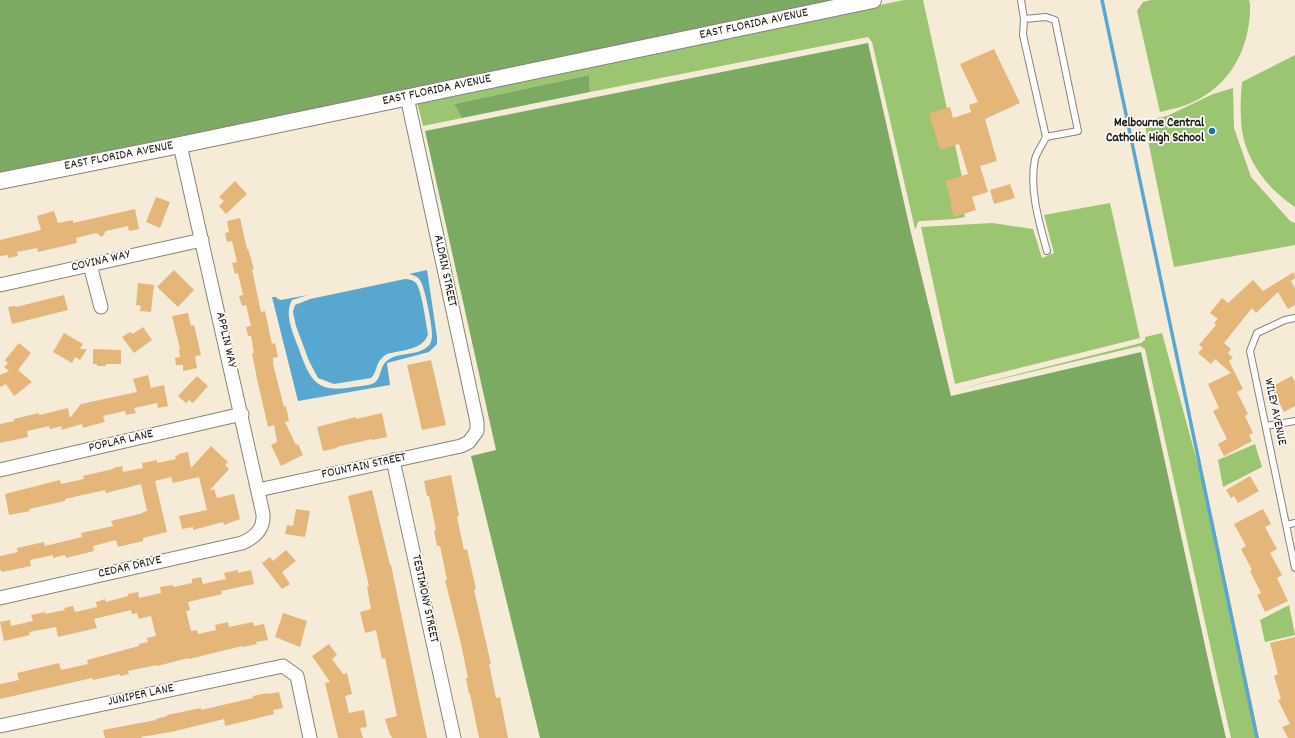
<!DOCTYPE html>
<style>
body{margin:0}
canvas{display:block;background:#f6ebd7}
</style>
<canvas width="1295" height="738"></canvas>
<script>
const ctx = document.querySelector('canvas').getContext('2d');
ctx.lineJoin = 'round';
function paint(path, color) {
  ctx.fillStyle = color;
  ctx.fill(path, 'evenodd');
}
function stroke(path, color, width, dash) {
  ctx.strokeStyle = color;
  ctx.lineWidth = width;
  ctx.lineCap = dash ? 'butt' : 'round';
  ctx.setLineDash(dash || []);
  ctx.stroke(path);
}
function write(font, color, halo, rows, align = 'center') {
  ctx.font = font + ' Dekko,sans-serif';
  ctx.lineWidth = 3.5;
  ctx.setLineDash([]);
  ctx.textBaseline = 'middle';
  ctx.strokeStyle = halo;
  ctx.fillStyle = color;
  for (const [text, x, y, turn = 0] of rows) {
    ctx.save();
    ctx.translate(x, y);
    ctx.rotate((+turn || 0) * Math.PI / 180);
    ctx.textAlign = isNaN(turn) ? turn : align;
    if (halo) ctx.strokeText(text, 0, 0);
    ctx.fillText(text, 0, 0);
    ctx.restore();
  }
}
const green = new Path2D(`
 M904,0H923L968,204L963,205L965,217L955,219L921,221L918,222L916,228L915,229L872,42L868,37L590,92L589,75L454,104L462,118L423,126L417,102Z
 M1151,0H1249L1250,4C1251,44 1233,83 1195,101C1184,107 1172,109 1160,112L1137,11L1143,2Z
 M1295,55V207C1265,187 1242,156 1241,119C1240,107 1241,94 1242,82Z
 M1233,88L1234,128L1251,177L1290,221L1295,223V245L1174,267L1144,121L1167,116L1213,94Z
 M1110,203L1140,338L955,384L921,227L992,223L1033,229L1042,258L1054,253L1044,215Z
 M1162,333L1212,516L1259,738H1231L1216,672L1145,349L1140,346L955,390L1141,343L1145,340V337Z
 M1255,444L1262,467L1223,487L1218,460Z
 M1289,605L1295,635L1265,642L1260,620Z`);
const forest = new Path2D(`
 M0,0H872L0,181Z
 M868,43L910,229L951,396L1141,352L1211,673L1226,738H540L471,456L496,450L425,131Z
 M589,75L590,92L462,118L454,104Z`);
const water = new Path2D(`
 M427,270L437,337V344L429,352L387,363L390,385L298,401L272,297H276L278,299L281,300L308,295L292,300C283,315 295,337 300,352C311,383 319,393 353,387C359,386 369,386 374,383C382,378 379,366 388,360C400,351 420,357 430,344C431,342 432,338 432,336C433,328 425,289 421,282C419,277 414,275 409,274Z
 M405,279C409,279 413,280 416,283C422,291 426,324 428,334C424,350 401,350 387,354C374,362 378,372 371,378L334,384L318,378L309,361L296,326L293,312L295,305L310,299Z`);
const stream = new Path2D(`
 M1102,0L1257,738`);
const building = new Path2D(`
 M994,49L1020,103L985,119L997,161L980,166L988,192L972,197L976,210L954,217L950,205L952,204L945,181L968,174L959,144L940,150L929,113L950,107L953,118L971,112L969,105L978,102L960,64Z
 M235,181L247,194L226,214L219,206L224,201L219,197Z
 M1010,184L1015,198L994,204L990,190Z
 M156,197L170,202L160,228L146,222Z
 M135,209L139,229L129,231L128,226L106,231L102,237L96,233L76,238L77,243L38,252L37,248L17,252L18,256L8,258V255L0,256V240L41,230L37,216L54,211L58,223L73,220V223Z
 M240,218L247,249H248L254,269H252L261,312L265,311L272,344L275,343L278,357L273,358V364L284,407L286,406L289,421L285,422L296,445L298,444L303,455L281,466L271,445L277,442L274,425L268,427L257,379L252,353H254L251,336H248L246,327L251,326L246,305L242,306L239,296L243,295L238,273L235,274L232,263L237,262L232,241L227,242L225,233L229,232L227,221Z
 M174,270L194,290L178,307L157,287Z
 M1294,272L1295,278L1291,281L1295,289V305L1288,309L1278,292L1256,313L1252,308L1224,343L1231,349L1228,353L1233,358L1229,361L1243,389L1237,392L1248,414L1245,416L1253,433L1249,435L1252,441L1224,456L1218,444L1227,439L1213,411L1219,408L1208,384L1231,373L1215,359L1211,364L1198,353L1203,348L1199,345L1216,325L1214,323L1218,319L1210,313L1222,298L1228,303L1253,280L1263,291Z
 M138,283L154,285L151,312L140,311L141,306L136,305Z
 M64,295L68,310L12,324L8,307L15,306L16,307Z
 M188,313L191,326L194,325L201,355L195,356L197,368L183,371V365H176L175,358L180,357L179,350L180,349L172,316Z
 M143,327L152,340L134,353L122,337L130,332L133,334Z
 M64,333L83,344L80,349H87L80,360L75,357L72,363L53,352Z
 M19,343L31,353L18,370L32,382L14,396L6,384L0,387V375L9,371L4,367L8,363L5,360Z
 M93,349L121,350V364H106V366H97V364H93Z
 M431,360L446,425L422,430L407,365Z
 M148,375L151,388L164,385L168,406L158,408L157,403L134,408L136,413L126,415L125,411L103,416L105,422L93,425L83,428L82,424L61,430L62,426L50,429L49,426L27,431L28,437L0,443V424L14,421V419L39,413V415L68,408L70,418L81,404L137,392L133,379Z
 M197,376L208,386L193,403L189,400L186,403L178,396Z
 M1292,376L1295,382V406L1284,412L1271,387Z
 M382,413L387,437L372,440V439L337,447V448L323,451L317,427L356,417V419Z
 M211,446L228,462L225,465L229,469L209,491L214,489L217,498L234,494L240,519L224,525L223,522L193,530V527L182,529L179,516L207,510L199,477L173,483L171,477L155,481L167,532L143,538V541L118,547L116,540L93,546L94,551L66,558L65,555L53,558V555L30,560L31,566L2,572L1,570H0V556L18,552L17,548L44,542L45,546L82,537L81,533L113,526L111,521L143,513V512L147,511L141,484L106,493L105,490L65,499V501L29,509L30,511L9,515L5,494L60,480L61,484L84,479L83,476L113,469V468L122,466L123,472L143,468L142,463L157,460V463L176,459L175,456L179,455L178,454L188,452L191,468Z
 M451,475L459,516L457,517L464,550L467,549L476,589L474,590L491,664H489L496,698L500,697L508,738H479L470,694H469L466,678H468L461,644L445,580H447L440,546H437L434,531L436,530L429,496H427L424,481Z
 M1250,476L1259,491L1238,503L1234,496L1231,498L1226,490Z
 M372,490L390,565H391L427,738H392L391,735H390L385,719L397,716L385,658L382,659L376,630L365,633L360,612L371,609L367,587L369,586L348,496Z
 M296,509L310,511L305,537L285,534L287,525L293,526Z
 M1263,509L1271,524L1265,527L1277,549L1270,553L1282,575L1277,578L1288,601L1265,612L1257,595L1261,593L1250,571L1252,570L1241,549L1246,546L1234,524Z
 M286,550L296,561L282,572L290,584L282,589L262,563L270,557L273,561Z
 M238,570V573L251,570L254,584L221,591L222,594L188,602L190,610L186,611L191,631L197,630L198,634L216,630L215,625L228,622L229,627L253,622L254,626L264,624L268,640L256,642L257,644L243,647L242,646L189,659V658L157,666V665L128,671L129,674L120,676V674L93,680L92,678L0,699V684L19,680L17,673L59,663L61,670L88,664L87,660L139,646V644L148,642L147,638L156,636L151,616L139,619L137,613L132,614L131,610L94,619L97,628L58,637L56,627L29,632L30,635L4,641L0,622L10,620L11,626L33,621L31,615L45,612V614L65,610L64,608L73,606L75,612L97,607L96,602L105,599L106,602L128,596V594L138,592L139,598L161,593L160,587L173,585L174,587L192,583V579L201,577L203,584L226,579L224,573Z
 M283,613L307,621L300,647L275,637Z
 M1295,637V738H1288L1282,727L1290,724L1278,700L1281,699L1274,676L1278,674L1270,643Z
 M329,644L337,655L332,659L343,674L347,673L352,694L345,696L349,713L364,710L367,727L360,728L363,738H338L325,683L330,682L312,656Z
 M279,692L283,708L273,710L274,714L250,720L225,726L224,719L171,732L141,737L142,738H105L103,730L156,720V719L167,716V715L201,708V710L253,698V696L267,693L268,694Z`);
const service = new Path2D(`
 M1021,0L1024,19L1023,35L1046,137L1078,131L1055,20L1046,17L1024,19
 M1046,137C1043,144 1037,152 1035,159C1029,189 1039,222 1047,251
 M1295,318L1285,320L1257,333L1250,351L1295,568
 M1266,426L1295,421
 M1286,525L1295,523`);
const minor = new Path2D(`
 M90,265L101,307
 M0,285L202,240
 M393,460L454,738
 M0,470L242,414
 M258,490L461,446L469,442L477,431V422L407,97
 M0,598L242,543C256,537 264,529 263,514L180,145
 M0,726L283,666L297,676L310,738`);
const tertiary = new Path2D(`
 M0,181L180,145L873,0`);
const markers = [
 [1212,131,4,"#1f6fb2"]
];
const streetNames = [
 ["EAST FLORIDA AVENUE",754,25,-12],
 ["EAST FLORIDA AVENUE",437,91,-12],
 ["EAST FLORIDA AVENUE",119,157,-11],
 ["COVINA WAY",101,262,-13],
 ["ALDRIN STREET",444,271,78],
 ["APPLIN WAY",225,340,77],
 ["WILEY AVENUE",1274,412,78],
 ["POPLAR LANE",121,442,-13],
 ["FOUNTAIN STREET",364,467,-12],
 ["CEDAR DRIVE",130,568,-13],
 ["TESTIMONY STREET",424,599,78],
 ["JUNIPER LANE",141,696,-12]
];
const poiNames = [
 ["Melbourne Central",1204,124],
 ["Catholic High School",1204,139]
];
paint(green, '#9bc571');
paint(forest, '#7caa63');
paint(water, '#57a7d1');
stroke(stream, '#57a7d1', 3.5);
paint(building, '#e4b679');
stroke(service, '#89847a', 8);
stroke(minor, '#89847a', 15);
stroke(tertiary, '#89847a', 18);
stroke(service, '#fff', 6);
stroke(minor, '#fff', 13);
stroke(tertiary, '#fff', 16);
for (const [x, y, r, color] of markers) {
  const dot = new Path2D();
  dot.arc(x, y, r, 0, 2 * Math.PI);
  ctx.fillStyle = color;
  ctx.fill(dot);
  stroke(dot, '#fdfcf7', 1.5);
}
write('13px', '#1c1c1c', '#fdfcf7', streetNames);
write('bold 13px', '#1c1c1c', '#fdfcf7', poiNames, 'right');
</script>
